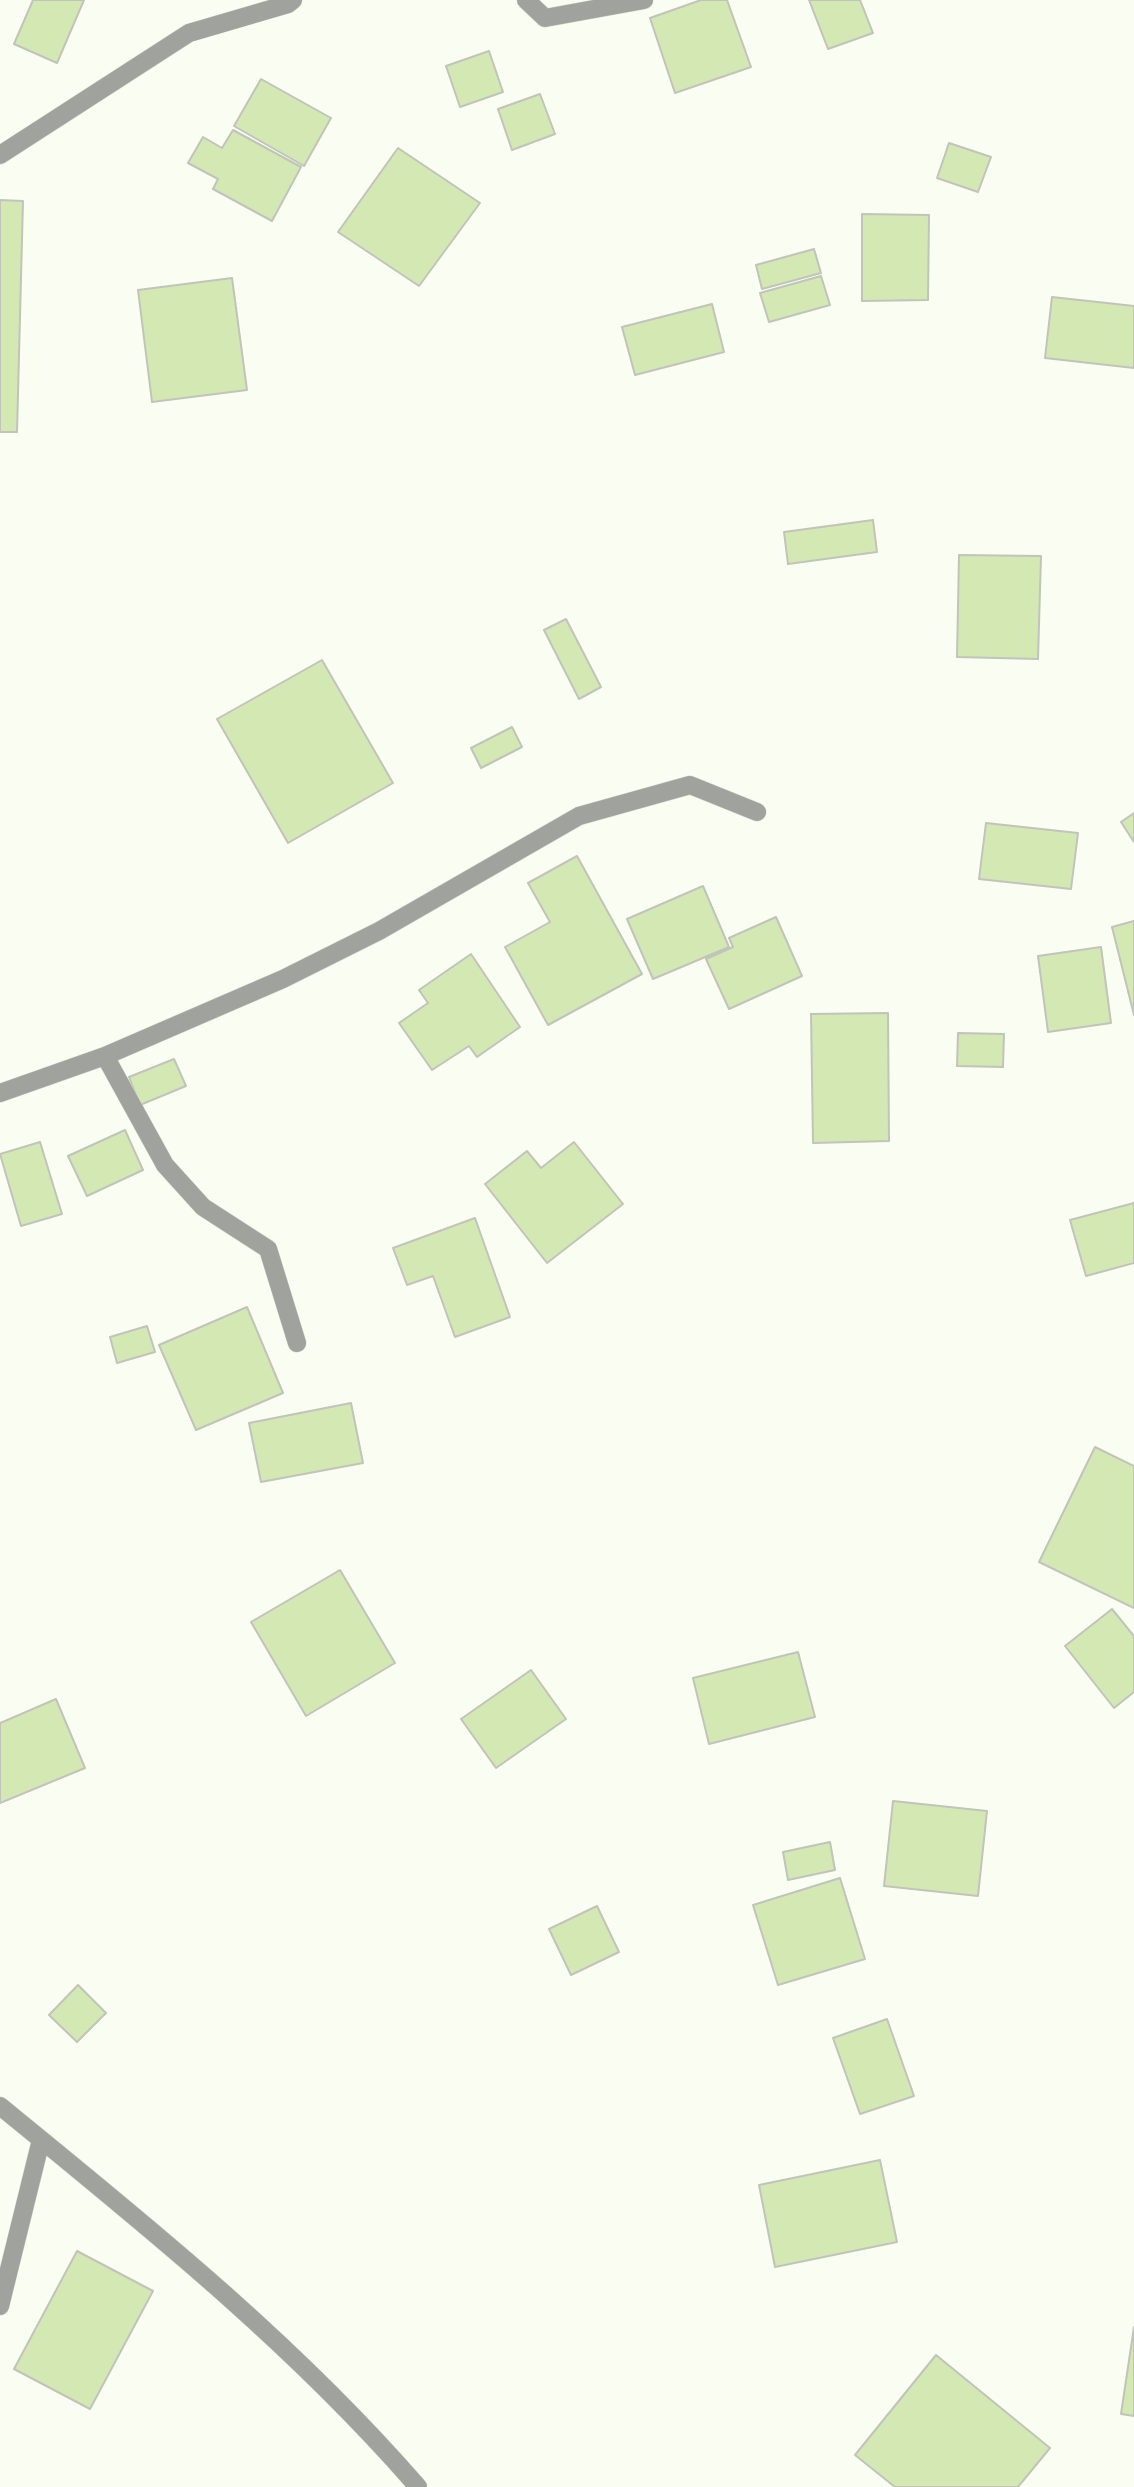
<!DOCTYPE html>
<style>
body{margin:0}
canvas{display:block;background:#f9fdf2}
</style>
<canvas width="1134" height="2487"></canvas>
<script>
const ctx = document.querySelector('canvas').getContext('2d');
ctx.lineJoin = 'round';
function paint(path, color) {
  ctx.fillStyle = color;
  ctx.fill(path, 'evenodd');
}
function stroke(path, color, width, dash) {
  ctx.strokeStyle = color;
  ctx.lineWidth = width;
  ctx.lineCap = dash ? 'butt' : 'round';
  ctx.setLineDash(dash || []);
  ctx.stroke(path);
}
const building = new Path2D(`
 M33,0H84L57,63L14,44Z
 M701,0H727L751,67L675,93L650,18Z
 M809,0H860L873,33L828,49Z
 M489,51L503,92L460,107L446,66Z
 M261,79L331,118L304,166L234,126Z
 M540,94L555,134L512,150L498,109Z
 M233,130L301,167L272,221L213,189L218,179L188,163L203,137L222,148Z
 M949,143L991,157L978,192L937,178Z
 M398,148L480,203L419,286L338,232Z
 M0,200L23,201L17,432H0Z
 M862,214L929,215L928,300L862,301Z
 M814,249L821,273L762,289L756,265Z
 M821,276L830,305L769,322L760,293Z
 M232,278L247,390L152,402L138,290Z
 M1052,297L1134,306V368L1045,358Z
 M712,304L724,352L635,375L622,327Z
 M873,520L877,552L788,564L784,532Z
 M959,555L1041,556L1038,659L957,657Z
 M566,619L601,687L579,699L544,630Z
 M322,660L393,783L288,843L217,719Z
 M512,727L522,747L481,768L471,748Z
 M1134,813V842L1121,822Z
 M986,823L1078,833L1071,889L979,879Z
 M577,856L642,974L548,1025L505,947L550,922L528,883Z
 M703,886L729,947L653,979L627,919Z
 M776,917L802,976L729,1009L706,959L733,947L729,938Z
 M1134,921V1015L1112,927Z
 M1101,947L1111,1023L1048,1032L1038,956Z
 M471,954L520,1027L477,1057L469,1046L432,1070L399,1023L428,1003L419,990Z
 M888,1013L889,1141L813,1143L811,1014Z
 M958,1033L1004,1034L1003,1067L957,1066Z
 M174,1059L186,1086L140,1105L129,1077Z
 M125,1130L143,1170L87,1196L68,1156Z
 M40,1142L62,1214L21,1226L0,1154Z
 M574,1142L623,1204L547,1263L485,1184L527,1151L541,1168Z
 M1134,1203V1263L1086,1276L1070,1220Z
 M475,1218L510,1317L455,1337L433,1276L407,1285L393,1248Z
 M247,1307L283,1393L196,1430L159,1345Z
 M147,1326L155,1352L117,1363L110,1337Z
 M351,1403L363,1463L261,1482L249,1423Z
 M1095,1447L1134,1466V1608L1039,1562Z
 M340,1570L395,1663L306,1716L251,1622Z
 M1112,1609L1134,1636V1692L1114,1708L1065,1646Z
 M798,1652L815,1717L709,1744L693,1678Z
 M531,1670L566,1719L496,1768L461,1719Z
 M56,1699L85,1768L0,1803V1723Z
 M893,1801L987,1811L978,1896L884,1886Z
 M830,1842L835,1870L788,1880L783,1852Z
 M840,1878L865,1959L778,1985L753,1905Z
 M597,1906L619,1952L571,1975L549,1929Z
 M78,1985L106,2013L77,2042L49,2015Z
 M887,2019L914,2096L860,2114L833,2038Z
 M880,2160L897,2242L775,2267L759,2185Z
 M77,2251L153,2291L90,2409L14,2369Z
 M1134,2327V2416L1121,2414Z
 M936,2355L1050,2448L1018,2487H895L855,2455Z`);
const minor = new Path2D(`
 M526,0L545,18L644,0
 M0,155L189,33L288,4L293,0
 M105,1056L165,1165L203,1207L268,1249L297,1343
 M0,1093L105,1056L283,979L379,931L579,816L690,785L757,812
 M0,2106C146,2225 294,2344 418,2487
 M0,2306L41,2140`);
paint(building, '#d4e8b4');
stroke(building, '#c0c4ba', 2);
stroke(minor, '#d7dad0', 19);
stroke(minor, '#a0a29d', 18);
</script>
